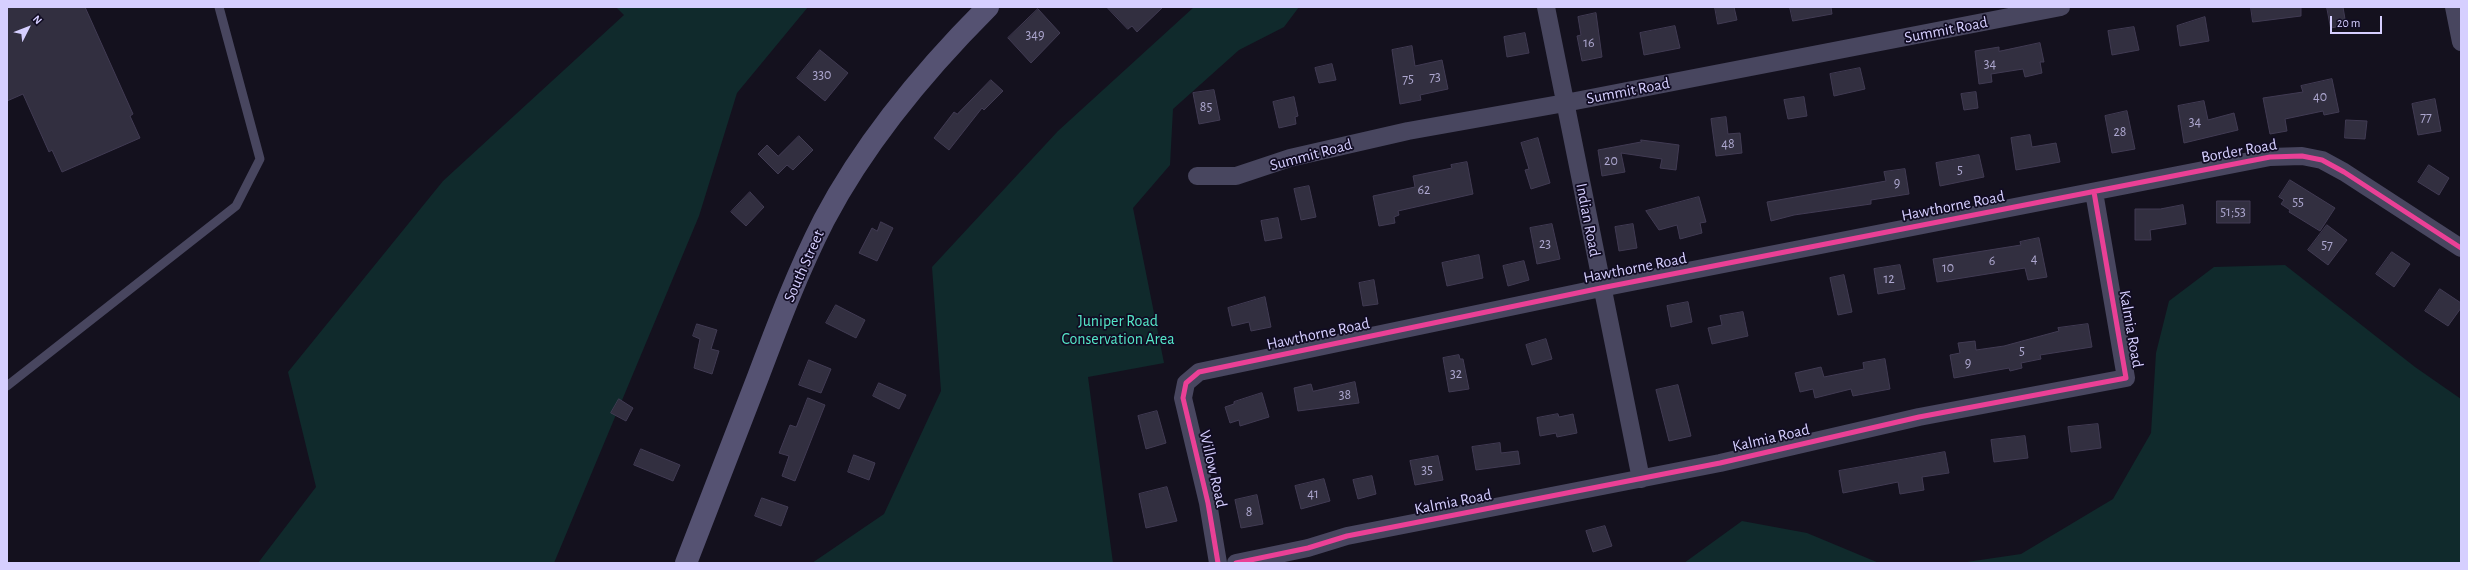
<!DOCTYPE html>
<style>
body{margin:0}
#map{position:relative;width:2468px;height:570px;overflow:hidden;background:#14111e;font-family:"Alegreya Sans",sans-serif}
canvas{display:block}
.frame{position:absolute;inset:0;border:8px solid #d6cfff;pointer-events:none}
.north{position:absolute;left:8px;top:8px;width:40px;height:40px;-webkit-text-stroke:3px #110c23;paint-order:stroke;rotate:48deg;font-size:11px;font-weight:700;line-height:16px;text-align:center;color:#d6cfff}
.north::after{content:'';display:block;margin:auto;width:14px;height:18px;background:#d6cfff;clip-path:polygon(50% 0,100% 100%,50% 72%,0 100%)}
.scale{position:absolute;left:2330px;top:16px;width:52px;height:18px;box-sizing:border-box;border:2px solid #d6cfff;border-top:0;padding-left:5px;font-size:12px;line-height:14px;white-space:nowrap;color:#d6cfff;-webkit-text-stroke:3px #110c23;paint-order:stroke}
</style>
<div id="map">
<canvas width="2468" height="570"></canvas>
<div class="frame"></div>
<div class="north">N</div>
<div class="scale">20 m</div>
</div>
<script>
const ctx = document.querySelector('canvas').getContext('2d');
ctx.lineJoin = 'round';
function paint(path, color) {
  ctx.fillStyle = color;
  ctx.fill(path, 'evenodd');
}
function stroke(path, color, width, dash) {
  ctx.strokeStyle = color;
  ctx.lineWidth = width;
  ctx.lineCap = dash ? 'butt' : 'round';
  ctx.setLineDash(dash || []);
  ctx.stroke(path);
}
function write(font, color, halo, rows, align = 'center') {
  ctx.font = font + ' "Alegreya Sans",sans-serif';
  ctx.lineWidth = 3.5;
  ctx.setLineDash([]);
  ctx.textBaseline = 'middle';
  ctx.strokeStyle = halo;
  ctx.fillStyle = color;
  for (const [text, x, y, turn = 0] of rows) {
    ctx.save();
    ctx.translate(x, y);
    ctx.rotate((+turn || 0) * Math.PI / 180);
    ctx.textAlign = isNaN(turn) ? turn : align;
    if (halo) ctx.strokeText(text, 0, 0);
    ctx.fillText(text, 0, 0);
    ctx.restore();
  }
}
const green = new Path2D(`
 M616,7H808L737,93L699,216L554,563H258L316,487L288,372L443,181L624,15Z
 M1194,7H1299L1284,27L1239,50L1173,109L1170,165L1133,208L1164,363L1088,377L1113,563H812L884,514L941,391L932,267L1058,131Z
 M2285,265L2415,367L2461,399V563H1960L2021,554L2113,499L2151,433L2156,353L2169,301L2214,267Z
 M1742,521L1807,533L1879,563H1684Z`);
const building = new Path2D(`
 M7,7H85L133,114L130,116L140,138L62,172L52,150L49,152L23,94L7,101Z
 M1107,7H1163L1137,32L1132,26L1128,29Z
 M1715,7H1734L1737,20L1718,24Z
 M1790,7H1831L1832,14L1793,21Z
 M2251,7H2301V16L2253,22Z
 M2327,7H2343L2346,25L2331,28Z
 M1038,9L1060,33L1031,63L1008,38Z
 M1596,13L1602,57L1582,61L1577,36L1581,35L1578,17Z
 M2205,17L2209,41L2180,46L2177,26Z
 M1675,26L1680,48L1644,55L1640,33Z
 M2134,27L2139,50L2112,55L2108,31Z
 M1525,33L1529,53L1507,57L1504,37Z
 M2040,43L2044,62H2040L2042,73L2025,77L2023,69L1991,74L1992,82L1979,84L1975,51L1999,47V51Z
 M1412,46L1415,66L1442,60L1448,89L1420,95L1421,100L1400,104L1392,50Z
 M820,50L848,73L825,101L797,78Z
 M1332,64L1336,80L1319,83L1315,68Z
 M1860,68L1865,89L1834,96L1830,74Z
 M2332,79L2339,112L2324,115L2323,111L2285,119L2287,131L2270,134L2263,98L2303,92L2301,86Z
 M991,80L1003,91L984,110L982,108L949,150L934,138L954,112L957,114Z
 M1214,90L1220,120L1199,124L1193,93Z
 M1976,92L1978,108L1964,110L1961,94Z
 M1294,97L1298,116L1295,117L1296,124L1279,128L1273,102Z
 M1804,97L1807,116L1788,119L1784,100Z
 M2435,99L2441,131L2418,135L2412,104Z
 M2204,101L2208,120L2234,113L2238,130L2184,143L2178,106Z
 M2127,111L2135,149L2112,153L2105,116Z
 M1726,117L1728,134L1740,133L1742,153L1716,156L1711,119Z
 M2346,120L2367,121L2365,139L2345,138Z
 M2030,135L2032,147L2056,143L2060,162L2016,170L2011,138Z
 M799,136L813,150L793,170L787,165L778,174L758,154L767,145L778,156Z
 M1538,138L1550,183L1531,189L1525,170L1529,169L1521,143Z
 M1641,140L1679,145L1676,170L1660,168L1662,159L1621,153L1625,172L1602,176L1598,150L1641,142Z
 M1979,155L1984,177L1940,186L1936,163Z
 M1467,162L1473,194L1398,211L1399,215L1394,217L1395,223L1379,226L1373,196L1415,187L1413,176L1452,168L1451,165Z
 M2429,165L2449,178L2439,195L2418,182Z
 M1905,169L1909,194L1871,200V204L1794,215L1771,221L1767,202L1886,181L1884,172Z
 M2290,180L2335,208L2320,231L2289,212L2290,210L2281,204L2284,200L2279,197Z
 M1309,186L1316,217L1301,220L1294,189Z
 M750,192L764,207L746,226L731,212Z
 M1699,197L1706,222L1700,223L1702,233L1680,239L1677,225L1659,230L1646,211Z
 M2217,201H2250V223H2217Z
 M2183,205L2186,224L2150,230L2151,240H2135V209H2160Z
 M1278,218L1282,238L1265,241L1261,221Z
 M881,222L893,228L877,261L859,253L872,228L877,231Z
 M1552,224L1560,259L1537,264L1530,228Z
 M1633,224L1637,248L1619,251L1615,227Z
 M2327,225L2347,240L2328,265L2308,250Z
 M2039,238L2047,277L2028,280L2025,268L1937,282L1933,259L2021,245L2020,242Z
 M2392,252L2410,264L2394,287L2376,274Z
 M1479,255L1483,278L1447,286L1442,263Z
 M1524,261L1529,280L1508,286L1503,266Z
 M1900,265L1905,289L1878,294L1874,269Z
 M1844,275L1852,312L1838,315L1830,278Z
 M1374,280L1378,304L1363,306L1359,283Z
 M2440,289L2461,303V308L2448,326L2425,311Z
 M1265,297L1271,327L1251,331L1249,322L1232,326L1228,308Z
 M1688,302L1692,322L1671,327L1667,306Z
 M836,305L865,320L856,338L826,323Z
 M1743,312L1748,336L1712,344L1708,328L1722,325L1720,316Z
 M697,324L717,330L711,349L719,351L712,374L694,368L700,339L693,336Z
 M2088,324L2092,347L2040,355L2041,359L2021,363L2022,368L2010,371L2009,368L1954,378L1950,355L1960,353L1958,343L1975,341L1976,350L2004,346L2059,331L2058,328Z
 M1546,339L1552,359L1532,365L1526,345Z
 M1459,355L1460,359H1463L1469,389L1449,392L1443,358Z
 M1885,359L1890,389L1853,396L1851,389L1815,398L1813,389L1800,392L1795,373L1821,367L1824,377L1864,369L1863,363Z
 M809,360L831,369L821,393L799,385Z
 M1355,382L1359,403L1298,411L1294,388L1311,384L1313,391Z
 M879,383L906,395L899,409L873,396Z
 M1678,385L1691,436L1669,441L1656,390Z
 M1262,393L1269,417L1240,426L1239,420L1230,423L1225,407L1234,404V402Z
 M808,398L825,405L795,481L782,476L789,456L779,453L790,425L796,427Z
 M619,399L633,408L626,421L611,413Z
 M1157,411L1166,443L1146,449L1138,416Z
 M1558,414L1559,417L1573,414L1577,433L1557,437L1556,433L1540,436L1537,418Z
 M2098,424L2101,448L2071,452L2068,427Z
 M2025,436L2028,458L1994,462L1991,440Z
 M1500,443L1501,453L1518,451L1520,464L1476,470L1472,447Z
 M641,449L680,465L673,481L634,465Z
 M1945,452L1949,473L1922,477L1924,490L1900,494L1898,482L1843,493L1839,471Z
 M854,455L875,463L869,480L848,472Z
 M1438,456L1443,480L1415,485L1410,461Z
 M1372,476L1376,494L1358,499L1353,480Z
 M1324,479L1330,501L1301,509L1295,486Z
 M1167,487L1177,521L1146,528L1139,494Z
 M1257,495L1263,524L1241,528L1235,500Z
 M762,498L788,507L781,526L755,516Z
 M1605,526L1612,546L1593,552L1586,531Z`);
const service = new Path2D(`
 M7,386L236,206L260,159L219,7`);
const minor = new Path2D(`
 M1546,7L1641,479
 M2454,7L2461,42
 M1197,176H1236L1290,158L1408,131L1565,103L2061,7
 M1218,563L1208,503L1183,398L1186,383L1199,372L1601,288L2270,157L2302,156L2322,160L2344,172L2461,248
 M1236,563L1308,548L1347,536L1720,463L1919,417L2126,378L2094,192`);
const secondary = new Path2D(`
 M686,563C710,501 734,439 758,377C778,324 798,271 824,220C866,140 925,70 988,7`);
const cycleway = new Path2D(`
 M1218,563L1208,503L1183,398L1186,383L1199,372L1601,288L2270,157L2302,156L2322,160L2344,172L2461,248
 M1236,563L1308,548L1347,536L1720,463L1919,417L2126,378L2094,192`);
const numberNames = [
 ["349",1035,35],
 ["16",1589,43],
 ["34",1990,64],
 ["330",822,75],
 ["73",1435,77],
 ["75",1408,79],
 ["40",2320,97],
 ["85",1206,107],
 ["77",2426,117],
 ["34",2195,122],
 ["28",2120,132],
 ["48",1728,144],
 ["20",1611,161],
 ["5",1960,170],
 ["9",1897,183],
 ["62",1424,190],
 ["55",2298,202],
 ["51;53",2233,212],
 ["23",1545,244],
 ["57",2327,245],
 ["4",2034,259],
 ["6",1992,261],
 ["10",1948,268],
 ["12",1889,279],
 ["5",2022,351],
 ["9",1968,363],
 ["32",1456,374],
 ["38",1345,395],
 ["35",1427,470],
 ["41",1313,494],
 ["8",1249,512]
];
const streetNames = [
 ["Summit Road",1946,30,-11],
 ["Summit Road",1628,91,-11],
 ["Border Road",2239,151,-10],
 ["Summit Road",1311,155,-15],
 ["Hawthorne Road",1953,206,-11],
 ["Indian Road",1588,220,79],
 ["South Street",804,266,-66],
 ["Hawthorne Road",1635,268,-11],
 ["Kalmia Road",2131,329,80],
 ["Hawthorne Road",1318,334,-12],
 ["Kalmia Road",1771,438,-13],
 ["Willow Road",1213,469,77],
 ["Kalmia Road",1453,502,-11]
];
const parkNames = [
 ["Juniper Road",1118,321],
 ["Conservation Area",1118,339]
];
paint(green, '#102a2c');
paint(building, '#322f40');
stroke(building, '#413b53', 1);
stroke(service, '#48465f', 9);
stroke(minor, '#48465f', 18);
stroke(secondary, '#555272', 22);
stroke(cycleway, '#ea4096', 5);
write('14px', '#ada7cf', null, numberNames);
write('16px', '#d6cfff', '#110c23', streetNames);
write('16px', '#54e6c7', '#110c23', parkNames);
</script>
